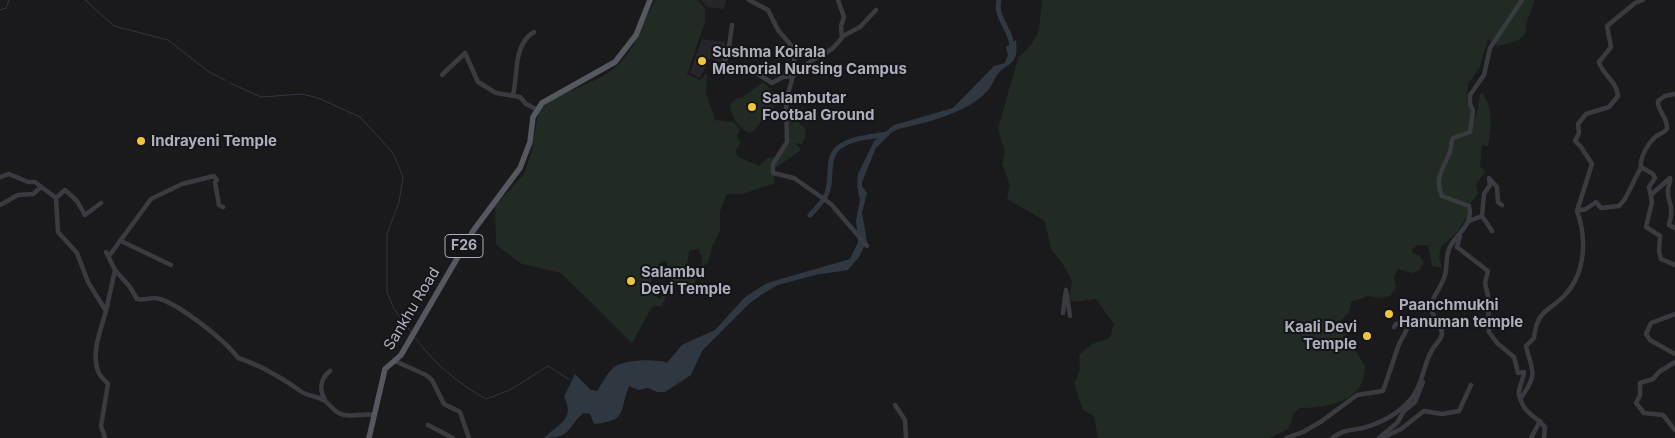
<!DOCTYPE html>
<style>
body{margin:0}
canvas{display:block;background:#1a191c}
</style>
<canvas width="1675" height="438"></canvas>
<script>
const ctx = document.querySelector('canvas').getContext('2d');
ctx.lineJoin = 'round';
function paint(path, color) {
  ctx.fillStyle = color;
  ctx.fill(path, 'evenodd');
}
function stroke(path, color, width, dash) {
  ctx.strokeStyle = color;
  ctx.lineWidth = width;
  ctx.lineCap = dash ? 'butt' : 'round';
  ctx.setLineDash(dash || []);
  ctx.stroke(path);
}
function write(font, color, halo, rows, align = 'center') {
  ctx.font = font + ' Inter,sans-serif';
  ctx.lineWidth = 4;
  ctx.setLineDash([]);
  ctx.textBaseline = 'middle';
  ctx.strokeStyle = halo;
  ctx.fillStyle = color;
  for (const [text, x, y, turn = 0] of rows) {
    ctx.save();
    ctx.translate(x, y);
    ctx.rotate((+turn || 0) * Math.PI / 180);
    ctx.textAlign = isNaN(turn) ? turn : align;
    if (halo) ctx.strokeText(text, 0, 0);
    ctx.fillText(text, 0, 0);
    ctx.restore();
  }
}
const built = new Path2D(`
 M701,0H726L724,9L707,7Z
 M702,39L725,42V47L723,64L710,58L700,78L690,73Z`);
const green = new Path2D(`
 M656,0H698L705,9V22L687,74L700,80L707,73L706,93L715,120L733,122L740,129L737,137L741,142L735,152L740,158L759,166L767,158L780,157L789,142V121L805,105L800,114L799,123L805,128L806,135L802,144L795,143L801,150L772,170L775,183L743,194H727L720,211V231L712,247L708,262L702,267V257L698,249L689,251L687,263L696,279L692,293C672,287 671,280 666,261L660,263L649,286L654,295L660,299L665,286L669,288L662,306L652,307L632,343L561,273L522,264L496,245L495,206L524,174L531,153L539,110C560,89 601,85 622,61C638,43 643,19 656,0Z
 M1042,0H1535L1526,24V33L1519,40L1498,46L1488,39L1480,67L1468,84L1467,102L1476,118L1480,94L1482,92C1494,110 1491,125 1488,146L1482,145L1480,166L1485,172L1476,184L1478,194L1467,208V216L1458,231L1441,247L1439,257L1442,268L1432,266L1428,245H1418L1412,249L1413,254L1419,255L1424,262L1420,270L1412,273L1398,269L1394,277L1396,287L1390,296L1379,298L1368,296L1351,302L1349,312L1338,323L1365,366C1366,401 1328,408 1299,408L1294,414L1288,429L1269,438H1098L1094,416L1083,410L1074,384L1080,370L1079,355L1092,344L1110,338L1114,324L1096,299L1074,302L1069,300L1072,281L1064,266L1051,249L1045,221L1007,199L1010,185L1002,164L1005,152L998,129L1018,58L1032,44L1039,31Z
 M763,82L781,99L755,129L750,133C739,129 731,117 730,105L737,98H741Z`);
const water = new Path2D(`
 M1016,40C1019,67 1009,60 997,75C994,79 993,84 990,88C969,113 929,122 898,129L891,133L876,148L862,182V186L867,193L862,213L867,241L859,257L848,270L815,275L778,285L764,293L750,303L702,351L691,375L665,392H657L648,388L639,390L629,386C619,411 628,421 594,424L590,414L583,413C566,429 571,438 544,438C557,424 576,420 564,397L575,374L591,390L597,391C602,384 607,373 613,368C621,360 657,358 667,363L682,345L715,330L745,297L767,283L850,259L858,242L856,220L860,200L857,186L858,174L874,141L894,125L953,108L994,66L1005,63L1008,55L1006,47Z`);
const stream = new Path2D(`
 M85,0L114,26L168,40L209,72L225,80
 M0,10L6,8L9,0
 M230,83L261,97L302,94L318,98L360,117L393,153L403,177L399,202L387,234V292L394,309L412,333
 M414,336C432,362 459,384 486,399L510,390L548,366L570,380`);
const river = new Path2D(`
 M999,0C994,17 1013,31 1012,49
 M810,215C817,208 823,202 827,193C833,178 825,155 841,146C854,137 872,137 887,134`);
const minor = new Path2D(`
 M749,0L768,10L778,30L795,50L793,76L786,101L787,142L773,164V173L794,178L831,204L867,246
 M732,25L728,54L723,64L753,71L772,83L783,77L793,76L811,61L832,49L842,38L841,26L844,17L838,0
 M843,36L860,27L876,10
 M442,75L465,53L478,82L496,93L520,97L526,104L536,109
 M1675,94L1665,96L1658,101C1657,111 1668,117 1667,129C1664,133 1658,134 1654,138C1647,145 1640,157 1641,167L1653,174L1655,178L1649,187L1652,202L1646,227L1660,236L1659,251L1661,259L1675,265
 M513,95C518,75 513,44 534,32
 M0,177L9,174L28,182H35L56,198L58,232L77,253L88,282L106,311C101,329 91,353 98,371C100,377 105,380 108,384L101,426L105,438
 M1652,194L1670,178C1671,183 1668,185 1668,190C1667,205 1675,201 1669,225L1675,228
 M56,198L65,190L77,201L85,215L101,203
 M0,205L18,195L33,194L41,187
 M1577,211L1592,164L1581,147L1575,141L1579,133L1578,124L1586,114L1609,107L1618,96C1617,81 1603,76 1599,62L1611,47L1607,26L1635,3L1643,0
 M1482,216L1492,231
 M1469,221L1482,216L1484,194L1490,185L1489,178L1497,187L1498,202L1502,205
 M1460,236L1457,247L1488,271L1485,283L1488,296L1489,332L1497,343L1514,357L1518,373L1524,372C1524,379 1517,390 1519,395C1525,416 1533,413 1545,427L1544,438
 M121,241L171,265
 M106,252L115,270L130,287L137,299C145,301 153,296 160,299C180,305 226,341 238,358C261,365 282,378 302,392C308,396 317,396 323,400C330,403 333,412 341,414C351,418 363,413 375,415
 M109,256L151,199L182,184L214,176L217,180L215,182L219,205L223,207
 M106,311L115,270
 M1063,313L1066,290L1070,316
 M1675,314L1651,323L1646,334L1650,340L1675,354
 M395,361L426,375L432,380L444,404L460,412L469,438
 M1675,362L1659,372L1653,379L1640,383V395L1636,403L1644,413L1663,415L1675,430
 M1521,398C1539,372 1532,373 1526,346L1534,338C1537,310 1548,312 1564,296C1586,273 1587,239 1577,211L1586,209L1596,202L1601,208L1619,206L1625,199L1641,167
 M325,400C319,390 320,379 330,371
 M895,405L905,420L906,438
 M428,425L453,438
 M1286,438L1303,432L1322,421L1357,395L1383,391L1399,344L1407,329V324L1401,322L1396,324L1394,327
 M1332,438C1345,429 1349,431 1363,428C1381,423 1399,413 1411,399C1423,385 1423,365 1432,350C1435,344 1441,341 1442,334C1442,322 1428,315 1432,302C1435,293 1442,286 1445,275C1447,267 1446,257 1449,249C1455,234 1474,226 1469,206L1442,196C1434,179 1443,169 1449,154C1452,149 1450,144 1453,138L1470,132L1473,111L1470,104V95L1484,75L1490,48L1522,0
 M1379,438L1397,423L1404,411L1415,402L1423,382
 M1382,438L1401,429L1424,411L1442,414L1459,411L1471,385
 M1531,438L1540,421`);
const major = new Path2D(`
 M369,438L385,369L401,355L473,231L520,168L530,142L533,117L542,103L615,62L636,35L650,0`);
const markers = [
 [702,61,5,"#f0c43d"],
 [752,107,5,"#f0c43d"],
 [141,141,5,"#f0c43d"],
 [631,281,5,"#f0c43d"],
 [1389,314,5,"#f0c43d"],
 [1367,336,5,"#f0c43d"]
];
const shields = [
 [464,246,38]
];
const shieldNames = [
 ["F26",464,246]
];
const poiNames = [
 ["Sushma Koirala",712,52],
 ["Memorial Nursing Campus",712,69],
 ["Salambutar",762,98],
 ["Footbal Ground",762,115],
 ["Indrayeni Temple",151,141],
 ["Salambu",641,272],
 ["Devi Temple",641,289],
 ["Paanchmukhi",1399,305],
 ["Hanuman temple",1399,322],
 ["Kaali Devi",1357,327,"right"],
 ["Temple",1357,344,"right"]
];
const streetNames = [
 ["Sankhu Road",412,309,-59]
];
paint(built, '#262529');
paint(green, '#212a23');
paint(water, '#2f3740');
stroke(stream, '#2f3740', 1);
stroke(river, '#2f3740', 5);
stroke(minor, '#3a3b41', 4.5);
stroke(major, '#56585f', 5.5);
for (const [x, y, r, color] of markers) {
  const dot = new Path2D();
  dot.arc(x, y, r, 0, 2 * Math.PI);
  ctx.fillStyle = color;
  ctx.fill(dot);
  stroke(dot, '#151417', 2);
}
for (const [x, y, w] of shields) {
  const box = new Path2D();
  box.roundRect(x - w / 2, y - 11.5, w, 23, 4);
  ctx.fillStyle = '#151417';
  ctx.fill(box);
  stroke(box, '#acafbb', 1);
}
write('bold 14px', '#acafbb', null, shieldNames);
write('bold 15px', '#acafbb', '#151417', poiNames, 'left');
write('15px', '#acafbb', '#151417', streetNames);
</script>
